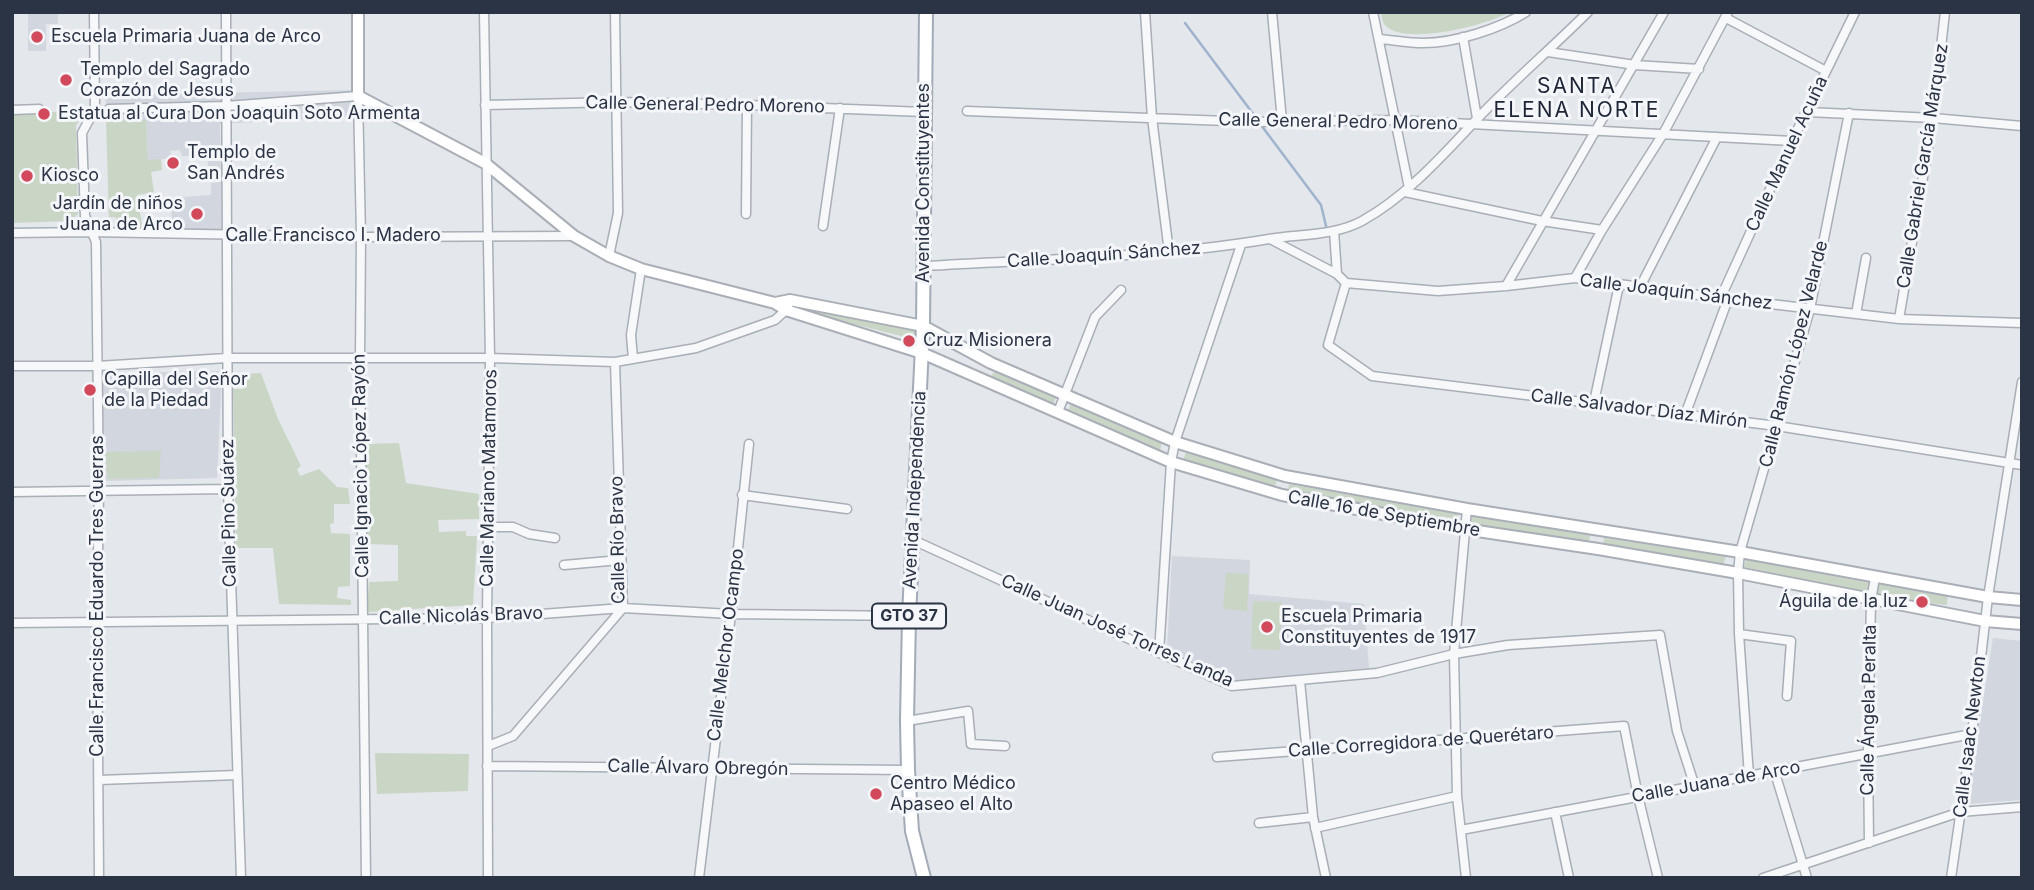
<!DOCTYPE html>
<meta charset="utf-8">
<style>
body{margin:0}
#map{position:relative;width:2034px;height:890px;overflow:hidden;background:#e4e7ec;font-family:Inter,sans-serif}
canvas{display:block}
.frame{position:absolute;inset:0;border:14px solid #2b3445;pointer-events:none}
</style>
<div id="map">
<canvas width="2034" height="890"></canvas>
<div class="frame"></div>
</div>
<script>
const ctx = document.querySelector('canvas').getContext('2d');
ctx.lineJoin = 'round';
function paint(path, color) {
  ctx.fillStyle = color;
  ctx.fill(path, 'evenodd');
}
function stroke(path, color, width, dash) {
  ctx.strokeStyle = color;
  ctx.lineWidth = width;
  ctx.lineCap = dash ? 'butt' : 'round';
  ctx.setLineDash(dash || []);
  ctx.stroke(path);
}
function write(font, color, halo, rows, align = 'center') {
  ctx.font = font + ' Inter,sans-serif';
  ctx.lineWidth = 6;
  ctx.setLineDash([]);
  ctx.textBaseline = 'middle';
  ctx.strokeStyle = halo;
  ctx.fillStyle = color;
  for (const [text, x, y, turn = 0] of rows) {
    ctx.save();
    ctx.translate(x, y);
    ctx.rotate((+turn || 0) * Math.PI / 180);
    ctx.textAlign = isNaN(turn) ? turn : align;
    if (halo) ctx.strokeText(text, 0, 0);
    ctx.fillText(text, 0, 0);
    ctx.restore();
  }
}
const built = new Path2D(`
 M28,12H58V24H46V51H28Z
 M355,90V116L220,124L221,174L208,175V156H182L180,150L170,151L171,158L148,161L146,120L106,121V95Z
 M221,182L222,230H173L170,198L211,195V183Z
 M222,371L217,478L105,481L102,381L109,373Z
 M1172,556L1250,560L1249,594L1364,604L1369,668L1234,681L1167,650Z
 M1993,638L2022,641V800L1967,804Z`);
const green = new Path2D(`
 M1381,12H1510C1488,25 1408,45 1387,27C1382,23 1382,18 1381,12Z
 M86,111L76,125L78,214L70,221L12,223V113Z
 M146,120L148,160L161,159L162,170L151,172L154,192L137,195L143,231L115,232L116,217H109L106,121Z
 M813,307L918,330L917,340L807,312L803,308Z
 M995,370L1057,396L1053,404L991,377Z
 M261,373L278,419L301,466L297,469L300,476L319,469L337,487L348,488L350,504H334V523L330,524L331,533L350,534V586L338,587L337,598L351,600V605L279,604L273,548H236L233,389H243L244,374Z
 M1071,404L1162,442L1160,451L1068,410Z
 M399,443L406,483L479,494V519L438,520L439,532L466,531V536H477L473,605L367,612L369,582L398,581V545L368,544L365,444Z
 M161,451L159,478L108,479L105,452Z
 M1186,452L1277,478L1275,488L1183,461Z
 M1289,484L1458,514L1456,524L1288,490Z
 M1469,516L1590,535L1589,543L1469,524Z
 M1604,538L1726,556L1723,565L1603,545Z
 M1746,559L1864,582L1948,592L1947,605L1919,602L1744,567Z
 M1226,573L1249,574L1247,611L1223,609Z
 M1253,601L1282,602L1280,650L1251,649Z
 M375,753L469,754L468,791L377,794Z`);
const stream = new Path2D(`
 M1185,23L1257,119
 M1261,125L1321,205L1327,230`);
const street = new Path2D(`
 M94,12L95,109
 M226,12L228,489L241,878
 M484,12L490,358L487,618L488,878
 M1145,12L1152,118L1169,252
 M1272,12L1282,121
 M1373,12L1409,188
 M1726,18L1826,71
 M1463,37L1477,118
 M1379,39C1393,40 1408,43 1423,43C1455,43 1499,29 1526,12
 M1548,52L1635,65L1699,69
 M485,105L617,102L747,105L924,112
 M95,109L82,133L85,216L96,242L99,490L97,622L99,878
 M109,109L226,106L358,96L361,237L360,359L366,878
 M12,110L39,109
 M967,111L1252,122L1395,120L1792,141
 M1808,112L1933,118L2022,126
 M1405,192L1542,221L1602,230
 M746,214L747,105
 M823,226L840,108
 M1334,231L1337,274
 M12,233L91,232L361,237L574,236
 M1270,239L1337,274L1346,283L1438,291L1506,286L1575,278L1728,299L1899,319L2022,323
 M609,256L618,213L615,12
 M925,266C1038,259 1157,258 1269,239C1300,234 1334,236 1362,221C1407,196 1442,156 1477,119C1512,82 1552,48 1588,12
 M1575,278L1602,230L1663,134L1728,12
 M1346,283L1328,345L1372,376L1777,426L2022,465
 M1506,286L1664,12
 M1640,287L1717,137
 M1721,297L1792,141L1855,12
 M1856,314L1866,258
 M1899,319L1933,118L1945,12
 M633,359L631,335L641,269
 M12,366H97L227,358H490L615,362L696,348L775,320L786,310L788,306
 M1594,402L1619,285
 M1058,412L1095,317L1121,290
 M1685,415L1728,299
 M12,492L228,489
 M742,495L847,509
 M488,527H513L529,534L555,538
 M913,540L1232,686L1377,673L1454,654L1508,645L1660,635L1677,731L1695,787
 M564,565L620,560
 M12,623L487,618L623,608L731,614L909,616
 M1739,634L1791,641L1787,696
 M1159,653L1171,462L1175,442L1241,245
 M1300,681L1313,817L1326,878
 M907,721L968,711L971,744L1005,746
 M488,746L513,736L623,608L615,362
 M1217,757L1624,726L1638,796L1658,878
 M487,766L908,770
 M1775,773L1807,878
 M1749,776L1739,634L1738,573L1740,552L1810,309L1849,113
 M99,780L237,775
 M1555,812L1569,878
 M1259,823L1313,817
 M1315,828L1457,796
 M1461,830L1972,734
 M1869,843L1868,754L1871,600L1875,578
 M699,878L731,614L749,444
 M1466,878L1457,796L1454,654L1467,509
 M1763,878L1960,812L2022,807
 M1951,878L1972,734L1988,597L2022,382`);
const secondary = new Path2D(`
 M358,12V96L485,163L574,236L609,256L641,269L775,303L786,310L922,353L1171,462L1282,495L1464,529L1598,549L1738,573L1985,621L2022,624
 M775,303L790,300L923,326L991,363L1175,442L1285,476L1467,509L1740,552L1988,597L2022,600`);
const primary = new Path2D(`
 M924,878L912,831L908,770L907,721L909,616L923,326L926,12`);
const markers = [
 [37,37,7,"#d1495b"],
 [66,80,7,"#d1495b"],
 [44,114,7,"#d1495b"],
 [173,163,7,"#d1495b"],
 [27,176,7,"#d1495b"],
 [197,214,7,"#d1495b"],
 [909,341,7,"#d1495b"],
 [90,390,7,"#d1495b"],
 [1922,602,7,"#d1495b"],
 [1267,627,7,"#d1495b"],
 [876,794,7,"#d1495b"]
];
const shields = [
 [909,616,74]
];
const shieldNames = [
 ["GTO 37",909,616]
];
const poiNames = [
 ["Escuela Primaria Juana de Arco",51,37],
 ["Templo del Sagrado",80,70],
 ["Corazón de Jesus",80,91],
 ["Estatua al Cura Don Joaquin Soto Armenta",58,114],
 ["Templo de",187,153],
 ["San Andrés",187,174],
 ["Kiosco",41,176],
 ["Jardín de niños",183,204,"right"],
 ["Juana de Arco",183,225,"right"],
 ["Cruz Misionera",923,341],
 ["Capilla del Señor",104,380],
 ["de la Piedad",104,401],
 ["Águila de la luz",1908,602,"right"],
 ["Escuela Primaria",1281,617],
 ["Constituyentes de 1917",1281,638],
 ["Centro Médico",890,784],
 ["Apaseo el Alto",890,805]
];
const streetNames = [
 ["Calle General Pedro Moreno",705,105,1],
 ["Calle General Pedro Moreno",1338,122,1],
 ["Calle Manuel Acuña",1787,154,-65],
 ["Calle Gabriel García Márquez",1923,166,-81],
 ["Avenida Constituyentes",924,183,-90],
 ["Calle Francisco I. Madero",333,236],
 ["Calle Joaquín Sánchez",1104,255,-4],
 ["Calle Joaquín Sánchez",1676,292,7],
 ["Calle Ramón López Velarde",1794,354,-76],
 ["Calle Salvador Díaz Mirón",1639,409,7],
 ["Calle Ignacio López Rayón",361,466,-91],
 ["Calle Mariano Matamoros",489,478,-89],
 ["Avenida Independencia",915,490,-87],
 ["Calle Pino Suárez",229,513,-91],
 ["Calle 16 de Septiembre",1384,514,10],
 ["Calle Río Bravo",618,540,-91],
 ["Calle Francisco Eduardo Tres Guerras",98,596,-90],
 ["Calle Nicolás Bravo",461,616,-2],
 ["Calle Juan José Torres Landa",1117,631,24],
 ["Calle Melchor Ocampo",726,645,-83],
 ["Calle Ángela Peralta",1869,710,-89],
 ["Calle Isaac Newton",1970,737,-83],
 ["Calle Corregidora de Querétaro",1421,742,-4],
 ["Calle Álvaro Obregón",698,768,1],
 ["Calle Juana de Arco",1716,782,-10]
];
const quarterNames = [
 ["SANTA",1577,87],
 ["ELENA NORTE",1577,111]
];
paint(built, '#d2d6de');
paint(green, '#c9d6c5');
stroke(stream, '#9fb4cc', 2.5);
stroke(street, '#a9aeb7', 11);
stroke(secondary, '#a9aeb7', 14);
stroke(primary, '#a3abb8', 16);
stroke(street, '#f7f8fa', 8);
stroke(secondary, '#fff', 10);
stroke(primary, '#fff', 12);
for (const [x, y, r, color] of markers) {
  const dot = new Path2D();
  dot.arc(x, y, r, 0, 2 * Math.PI);
  ctx.fillStyle = color;
  ctx.fill(dot);
  stroke(dot, '#f4f6f9', 2.5);
}
for (const [x, y, w] of shields) {
  const box = new Path2D();
  box.roundRect(x - w / 2, y - 12.5, w, 25, 5);
  ctx.fillStyle = '#f4f6f9';
  ctx.fill(box);
  stroke(box, '#2b3445', 2);
}
write('bold 16px', '#2b3445', null, shieldNames);
write('18px', '#2b3445', '#f4f6f9', poiNames, 'left');
write('18px', '#2b3445', '#f4f6f9', streetNames);
ctx.letterSpacing = '2px';
write('21px', '#1d2536', '#f4f6f9', quarterNames);
ctx.letterSpacing = '0px';
</script>
